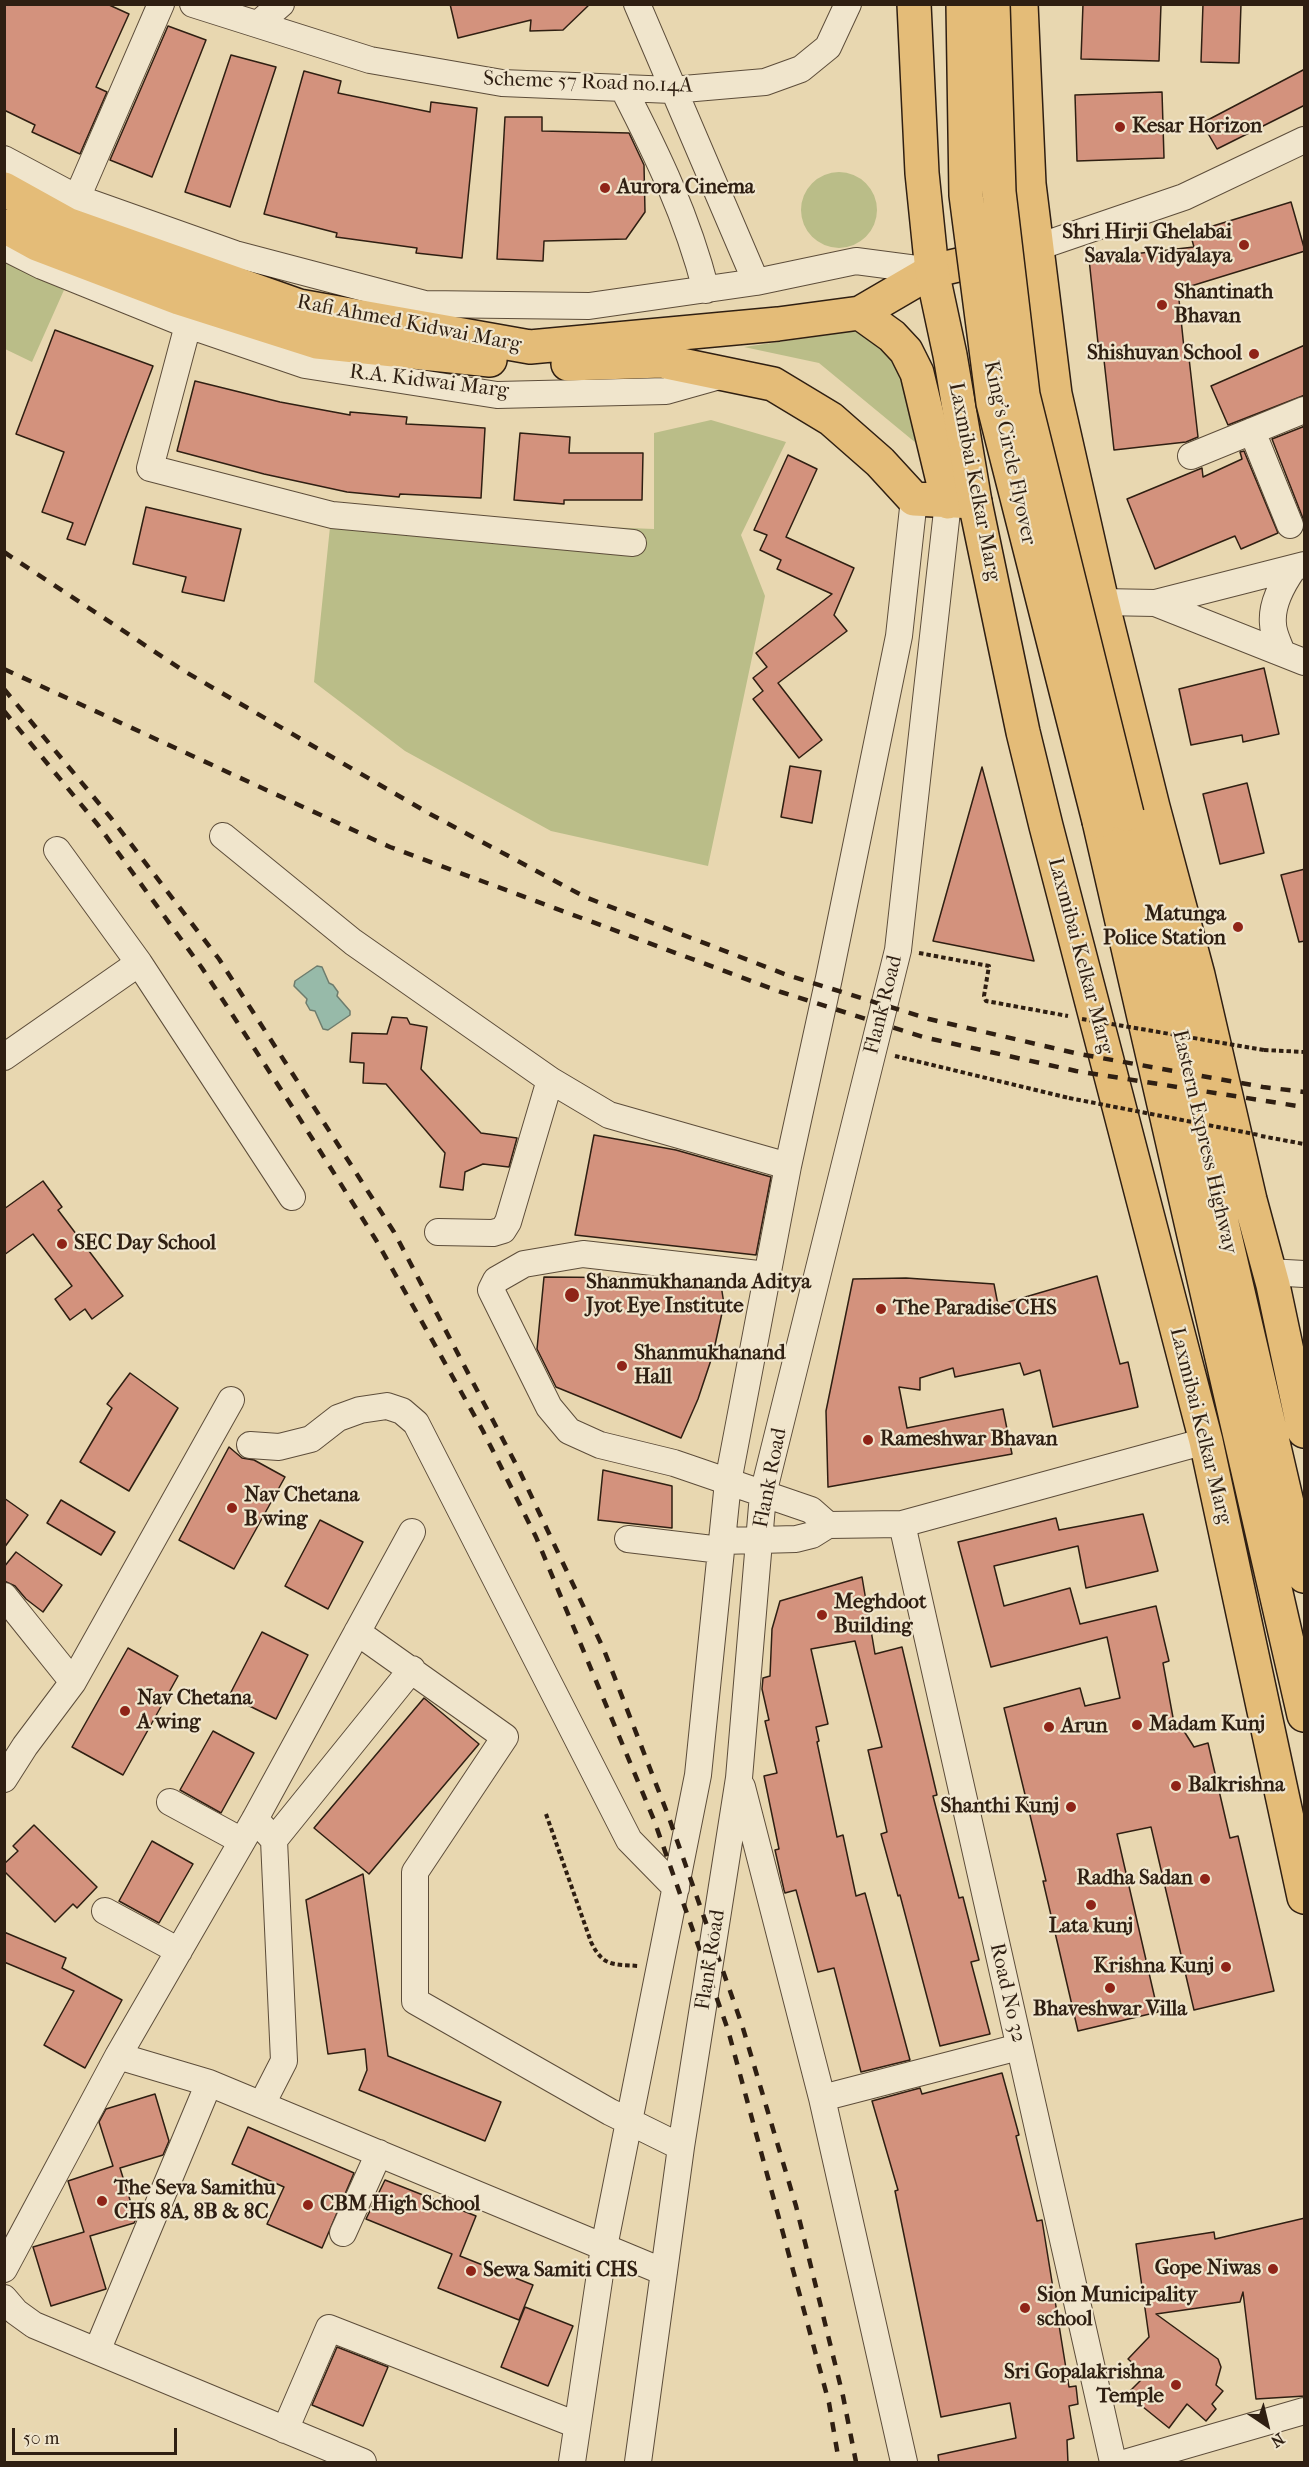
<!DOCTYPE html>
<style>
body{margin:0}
#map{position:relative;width:1309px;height:2467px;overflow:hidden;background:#e8d7b0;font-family:"IM FELL French Canon",serif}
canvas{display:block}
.frame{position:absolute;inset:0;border:6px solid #2f1f12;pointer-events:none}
.north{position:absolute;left:1237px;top:2395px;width:60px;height:60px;-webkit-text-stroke:4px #f0e5cc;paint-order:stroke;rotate:145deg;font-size:16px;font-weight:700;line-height:24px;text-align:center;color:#2f1f12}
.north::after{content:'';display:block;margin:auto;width:21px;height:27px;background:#2f1f12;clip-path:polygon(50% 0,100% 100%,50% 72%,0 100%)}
.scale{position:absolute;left:12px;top:2428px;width:165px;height:27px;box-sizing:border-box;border:3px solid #2f1f12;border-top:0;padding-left:8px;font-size:18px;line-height:21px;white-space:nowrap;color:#2f1f12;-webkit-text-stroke:4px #f0e5cc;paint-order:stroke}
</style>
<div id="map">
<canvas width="1309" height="2467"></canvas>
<div class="frame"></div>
<div class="north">N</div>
<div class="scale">50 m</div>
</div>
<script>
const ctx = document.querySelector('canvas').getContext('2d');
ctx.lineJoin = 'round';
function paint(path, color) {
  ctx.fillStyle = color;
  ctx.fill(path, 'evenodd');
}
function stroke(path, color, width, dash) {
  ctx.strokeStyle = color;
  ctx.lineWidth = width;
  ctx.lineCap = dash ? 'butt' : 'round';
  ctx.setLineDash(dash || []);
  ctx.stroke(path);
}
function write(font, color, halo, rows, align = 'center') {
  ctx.font = font + ' "IM FELL French Canon",serif';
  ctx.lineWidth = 4.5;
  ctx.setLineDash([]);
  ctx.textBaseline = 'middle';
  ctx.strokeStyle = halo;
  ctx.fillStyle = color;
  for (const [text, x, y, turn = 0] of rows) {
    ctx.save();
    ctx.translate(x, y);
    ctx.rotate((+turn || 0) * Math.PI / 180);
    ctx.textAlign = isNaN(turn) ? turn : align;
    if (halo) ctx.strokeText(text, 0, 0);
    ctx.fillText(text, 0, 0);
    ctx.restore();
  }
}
const green = new Path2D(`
 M801 210a38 38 0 1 1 76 0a38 38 0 1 1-76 0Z
 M4,261L64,290L32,362L5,349Z
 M862,330L909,370L922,448L819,363L744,347Z
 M711,420L786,442L741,535L765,596L708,866L551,831L405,751L314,682L330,527L360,517L654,529V433Z`);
const water = new Path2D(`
 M317,966L322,967L329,983L333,985L338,992L337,996L350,1011V1015L328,1030L323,1029L315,1011L310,1010L306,1003L307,999L294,986L295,981Z`);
const building = new Path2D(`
 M4,4H107L129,14L96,87L107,92L80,154L32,132L35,125L4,110Z
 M450,4H590L563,30L530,31L531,20L458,38Z
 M1083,4H1161L1159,61L1081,59Z
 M1203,4H1241L1239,63L1201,62Z
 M168,26L206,40L152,177L110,160Z
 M231,55L276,67L230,207L185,192Z
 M1305,69V105L1217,149L1202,123Z
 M304,71L341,81L338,93L430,112L431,102L477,108L462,258L416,253L417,248L336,237L337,233L264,214Z
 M1162,92L1164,158L1077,161L1075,95Z
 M505,117H542V131L629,133L644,165L645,212L626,239L544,241L543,261L497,259Z
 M1291,202L1305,251L1178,290L1185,358H1189L1198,437L1186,442L1114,450L1102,342L1098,343L1089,259L1194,247L1190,233Z
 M55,330L153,366L85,545L67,539L73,523L42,512L64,452L16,434Z
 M1305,345V395L1228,425L1211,386Z
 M195,381L280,402L350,415V412L407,417L406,424L485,428L481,498L400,494L399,497L347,492L264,474L177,451Z
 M1305,426V521H1304L1272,439Z
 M520,433L570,437L569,453H643L642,500H564V504L514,500Z
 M1244,451L1278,533L1241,549L1235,536L1155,569L1127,499L1202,468L1203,477L1242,459L1240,452Z
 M788,455L817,469L786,537L854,568L834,615L847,631L778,683L822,740L799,758L753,699L763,691L753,678L767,667L756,653L832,594L777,569L781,560L760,550L767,535L754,530Z
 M146,507L241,529L224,601L182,592L186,577L133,564Z
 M1264,668L1279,734L1243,742L1242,735L1191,745L1179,689Z
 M790,766L821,771L812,823L781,817Z
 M982,767L1034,961L933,941Z
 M1247,783L1264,853L1220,864L1203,794Z
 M1305,869V941L1299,942L1281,875Z
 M392,1017L407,1018L410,1024L427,1027L421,1069L481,1133L517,1138L509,1167L483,1164L465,1172L463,1190L440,1187L445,1153L386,1084L363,1083L364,1063L350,1062L352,1033L387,1034Z
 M594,1135L676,1150L771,1177L756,1255L575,1235Z
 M43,1181L62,1207L58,1210L123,1296L92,1319L85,1309L70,1320L55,1299L72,1286L33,1234L4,1255V1209Z
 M1097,1276L1120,1364L1128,1362L1138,1407L1053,1427L1040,1370L1024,1375L1020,1363L955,1377L953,1368L920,1378V1390L899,1387L907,1428L1003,1409L1012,1454L828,1487L826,1411L853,1279L906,1278L994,1284L998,1305Z
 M544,1277L665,1278L721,1285L724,1304L713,1354L698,1399L681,1438L556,1387L537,1349Z
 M130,1373L178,1408L129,1491L80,1462L112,1408L107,1404Z
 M229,1447L242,1458L254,1460L285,1477L234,1569L179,1540Z
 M603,1470L672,1486V1528L598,1520Z
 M4,1498L28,1515L4,1548Z
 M61,1500L115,1532L101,1555L47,1523Z
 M1143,1514L1158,1571L1086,1588L1078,1546L994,1566L1004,1606L1070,1588L1080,1624L1156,1606L1169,1661L1163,1663L1174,1723L1182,1728L1194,1747L1208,1743L1230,1838L1238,1836L1274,1991L1194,2010L1151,1827L1117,1834L1158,2012L1078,2031L1043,1881H1046L1004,1708L1080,1688L1085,1706L1120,1698L1107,1637L991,1667L958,1542L1056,1518L1059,1530Z
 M320,1520L363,1542L328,1609L285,1586Z
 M16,1552L62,1585L43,1612L26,1599L15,1586L4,1581V1567Z
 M862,1577L875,1654L902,1647L937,1795L933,1796L959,1898L963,1897L979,1960L971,1962L990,2034L940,2046L900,1895L898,1896L881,1834L887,1832L868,1750L882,1747L855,1641L811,1649L828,1724L816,1727L819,1741L817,1742L837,1837L843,1835L856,1896L865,1893L910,2060L861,2072L834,1968L818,1972L796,1890L785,1893L784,1890L775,1850L779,1849L764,1776L777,1773L765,1721L769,1720L762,1689L763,1678L770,1676L772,1629L780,1601Z
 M262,1632L308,1655L276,1719L229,1696Z
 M128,1648L178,1676L123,1775L72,1747Z
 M424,1698L479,1744L369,1874L314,1828Z
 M213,1731L254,1753L221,1813L180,1790Z
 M34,1825L97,1887L77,1908L73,1904L55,1922L4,1871V1864L18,1851L13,1846Z
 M152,1841L193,1864L159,1923L119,1901Z
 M363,1874L388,2056L501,2102L485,2141L359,2090L367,2070L365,2049L328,2054L306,1900Z
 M4,1932L66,1958L62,1968L122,2000L85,2068L44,2045L74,1991L4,1962Z
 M1002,2073L1019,2135L1016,2136L1037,2221L1042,2220L1069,2387L1076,2386L1078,2404L1069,2406L1074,2438L1067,2440L1068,2463H939L938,2455L1016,2438L1010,2403L941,2417L895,2191L898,2190L872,2101L920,2088L922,2094Z
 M155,2094L169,2141L163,2155L120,2168L136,2219L134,2223L90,2236L106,2289L51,2306L33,2247L84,2232L68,2181L113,2166L99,2122L106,2109Z
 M248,2127L354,2173L322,2248L267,2224L284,2187L232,2164Z
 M385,2180L476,2216L460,2256L533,2285L519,2320L438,2288L452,2254L366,2219Z
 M1305,2218V2396L1256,2399L1243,2292L1240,2302L1156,2314L1218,2359L1221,2367L1216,2385L1223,2391L1212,2404L1216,2409L1206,2421L1187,2404L1169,2428L1127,2394L1146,2375L1128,2359L1149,2337L1136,2244L1214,2232L1215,2239Z
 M525,2307L573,2326L548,2386L501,2367Z
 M337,2347L388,2367L363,2426L312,2405Z`);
const path = new Path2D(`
 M919,953L989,966L984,996L986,1001L1068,1016
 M1264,1050L1304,1052
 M895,1056L1069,1098
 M1261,1136L1304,1144
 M546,1814L591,1942C603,1967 613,1964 638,1966`);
const minor = new Path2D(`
 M193,4L370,60L502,83L672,90L765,82L801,69L828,47L848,4
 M637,4L756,282
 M258,24L281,4
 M623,88C658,156 687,216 706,290
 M4,159L77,198L235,254L425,304L589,306L756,282L856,261L932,271
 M77,198L161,4
 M4,247L42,266L188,325L305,365L497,395L666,391L723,375
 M1035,248L1184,197L1304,140
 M188,325L150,468L332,515L633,543
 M1252,431L1290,525
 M1191,456L1304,410
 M1102,602L1155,603L1304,565
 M1155,603L1304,662
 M1282,653C1279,644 1273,633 1273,624C1271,604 1282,585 1293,569
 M223,836L353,942L550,1080L609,1115L788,1166
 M57,850L139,963
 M4,1057L139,963L292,1197
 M438,1232L493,1233L503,1230L508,1222L550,1080
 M1268,1272L1304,1274
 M767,1275L583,1254L524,1264L496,1280L491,1290L549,1407L569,1431L600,1445L674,1463L811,1510L828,1525
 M250,1445L279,1447L311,1439L338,1418L360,1410L387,1406L402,1411L416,1423L629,1840L676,1888
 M902,1524L1113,2462
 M628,1539L721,1550
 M722,1541L796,1539L812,1535L828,1525L902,1524L1206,1441
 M4,1596L73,1682
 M357,1632L505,1737L415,1872V2001L610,2112L681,2147
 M4,1779L25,1746L73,1682L231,1400
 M742,1787L822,2098L904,2462
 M170,1802L242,1841
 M255,1819L274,1840L284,2061L262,2104
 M274,1840L412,1669
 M105,1911L179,1951
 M118,2056L209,2083L664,2272
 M822,2098L1019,2047
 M343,2233L379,2153
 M4,2269L118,2056L255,1819L412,1532
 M4,2298L16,2312L34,2325L363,2462
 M97,2351L209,2083
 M285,2430L329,2328L577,2425
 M572,2462L604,2247L698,1775L728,1482L788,1166L829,978L899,636L914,499
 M638,2462L681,2147L739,1778L763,1494L898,950L948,502
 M1128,2462L1304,2411`);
const major = new Path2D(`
 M4,189L67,224L299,306L530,347L778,324L860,313L932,271L1002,255
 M4,226L37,244L179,298L317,342L490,360
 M860,313L892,336L906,351L917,373L948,502
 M568,364L662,361L773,384L831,419L880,462L914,499L975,502`);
const highway = new Path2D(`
 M914,4L922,173L932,271L950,355L975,502L1023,732L1046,826L1206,1441L1304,1897
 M1021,4L1029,184L1055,394L1102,602L1153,807L1198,975L1250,1200L1273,1285L1304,1431
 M1127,814L1304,1576
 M1099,821L1304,1715`);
const rail = new Path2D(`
 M4,552L184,671L430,814L585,897L787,975L929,1019L1079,1054L1263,1087L1304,1092
 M4,669L390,847L781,992L923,1037L1076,1071L1304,1107
 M4,689L111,818L219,959L394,1232L520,1472L604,1650L668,1815L742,2025L796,2206L843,2396L856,2462
 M4,711L98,825L202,968L293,1108L376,1240L483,1431L536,1537L654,1820L728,2030L829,2403L839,2462`);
const pathBridge = new Path2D(`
 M1082,1019L1264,1050
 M1069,1098L1259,1135`);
const highwayBridge = new Path2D(`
 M963,4L966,195L993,403L1099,821
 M993,4L999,192L1023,395L1127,814`);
const markers = [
 [1120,127,6,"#8f2418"],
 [605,188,6,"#8f2418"],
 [1244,245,6,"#8f2418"],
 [1162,305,6,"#8f2418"],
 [1254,354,6,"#8f2418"],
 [1238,927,6,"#8f2418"],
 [62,1244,6,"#8f2418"],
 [572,1295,8,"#8f2418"],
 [881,1309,6,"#8f2418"],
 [622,1366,6,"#8f2418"],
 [868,1440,6,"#8f2418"],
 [232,1508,6,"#8f2418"],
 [822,1615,6,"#8f2418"],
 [125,1711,6,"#8f2418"],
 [1137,1725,6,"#8f2418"],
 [1049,1727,6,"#8f2418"],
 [1176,1786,6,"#8f2418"],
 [1071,1807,6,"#8f2418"],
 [1205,1879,6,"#8f2418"],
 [1091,1905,6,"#8f2418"],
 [1226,1967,6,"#8f2418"],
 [1110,1988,6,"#8f2418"],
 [102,2201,6,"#8f2418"],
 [308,2205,6,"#8f2418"],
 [1273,2269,6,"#8f2418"],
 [471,2271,6,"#8f2418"],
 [1025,2308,6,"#8f2418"],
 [1176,2385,6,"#8f2418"]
];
const streetNames = [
 ["Scheme 57 Road no.14A",588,83,2],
 ["Rafi Ahmed Kidwai Marg",409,324,11],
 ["R.A. Kidwai Marg",429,382,7],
 ["King's Circle Flyover",1009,453,78],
 ["Laxmibai Kelkar Marg",974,482,79],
 ["Laxmibai Kelkar Marg",1080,956,75],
 ["Flank Road",884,1005,-76],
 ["Eastern Express Highway",1204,1142,77],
 ["Laxmibai Kelkar Marg",1200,1426,76],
 ["Flank Road",771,1478,-79],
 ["Flank Road",711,1960,-81],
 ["Road No 32",1007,1993,77]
];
const poiNames = [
 ["Kesar Horizon",1132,127],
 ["Aurora Cinema",617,188],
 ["Shri Hirji Ghelabai",1232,233,"right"],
 ["Savala Vidyalaya",1232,257,"right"],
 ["Shantinath",1174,293],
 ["Bhavan",1174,317],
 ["Shishuvan School",1242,354,"right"],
 ["Matunga",1226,915,"right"],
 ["Police Station",1226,939,"right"],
 ["SEC Day School",74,1244],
 ["Shanmukhananda Aditya",586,1283],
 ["Jyot Eye Institute",586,1307],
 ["The Paradise CHS",893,1309],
 ["Shanmukhanand",634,1354],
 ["Hall",634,1378],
 ["Rameshwar Bhavan",880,1440],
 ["Nav Chetana",244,1496],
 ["B wing",244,1520],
 ["Meghdoot",834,1603],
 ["Building",834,1627],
 ["Nav Chetana",137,1699],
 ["A wing",137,1723],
 ["Madam Kunj",1149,1725],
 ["Arun",1061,1727],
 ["Balkrishna",1188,1786],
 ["Shanthi Kunj",1059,1807,"right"],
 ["Radha Sadan",1193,1879,"right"],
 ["Lata kunj",1091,1927,"center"],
 ["Krishna Kunj",1214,1967,"right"],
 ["Bhaveshwar Villa",1110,2010,"center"],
 ["The Seva Samithu",114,2189],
 ["CHS 8A, 8B & 8C",114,2213],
 ["CBM High School",320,2205],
 ["Gope Niwas",1261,2269,"right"],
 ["Sewa Samiti CHS",483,2271],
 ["Sion Municipality",1037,2296],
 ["school",1037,2320],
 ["Sri Gopalakrishna",1164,2373,"right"],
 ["Temple",1164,2397,"right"]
];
paint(green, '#babd88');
paint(water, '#97baa9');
stroke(water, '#6d7c6d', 1.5);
paint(building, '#d3927d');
stroke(building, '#2f1f12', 1.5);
stroke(minor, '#5d4d3a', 28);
stroke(major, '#2f1f12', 36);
stroke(highway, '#2f1f12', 36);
stroke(path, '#2f1f12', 4, [4.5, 3]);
stroke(minor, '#f0e5cc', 26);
stroke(major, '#e4bc78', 33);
stroke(highway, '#e4bc78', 33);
stroke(rail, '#2f1f12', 4.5, [10, 10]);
stroke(highwayBridge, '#2f1f12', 36, []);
stroke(pathBridge, '#2f1f12', 4, [4.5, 3]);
stroke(highwayBridge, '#e4bc78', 33);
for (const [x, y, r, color] of markers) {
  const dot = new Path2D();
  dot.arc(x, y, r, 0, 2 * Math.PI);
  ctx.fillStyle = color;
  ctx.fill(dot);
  stroke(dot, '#f0e5cc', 2);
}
write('21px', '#2f1f12', '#f0e5cc', streetNames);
write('bold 21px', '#2f1f12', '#f0e5cc', poiNames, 'left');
</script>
